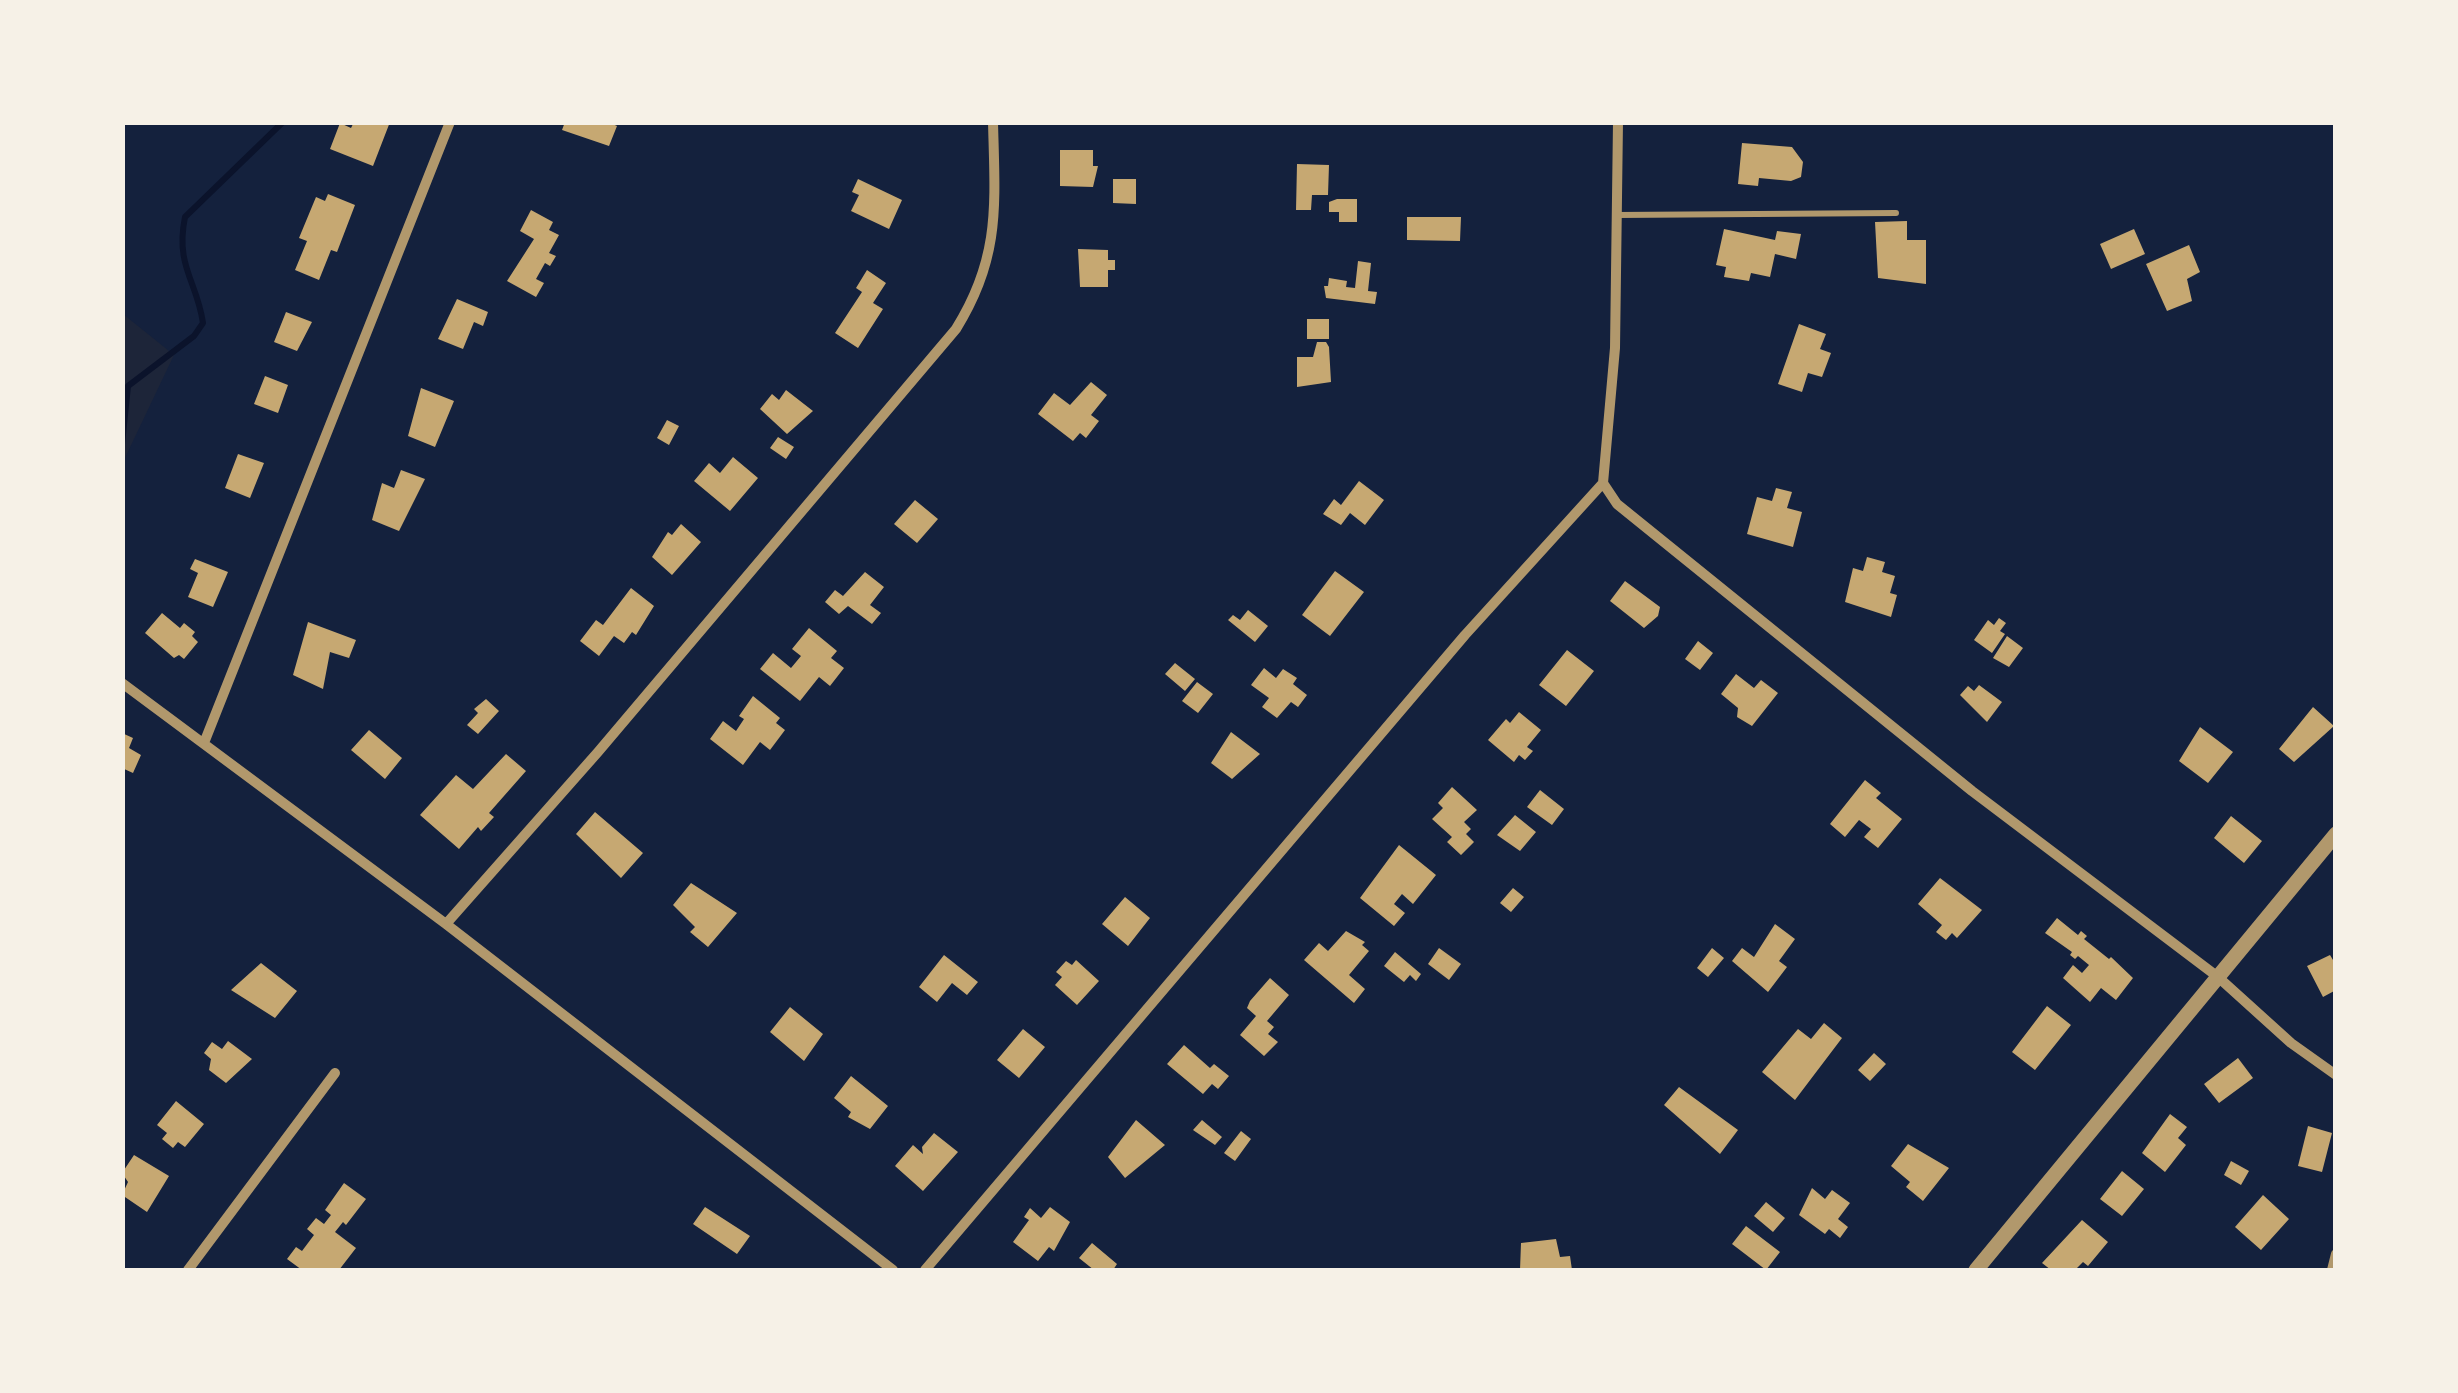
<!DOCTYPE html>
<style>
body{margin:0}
#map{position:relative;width:2458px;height:1393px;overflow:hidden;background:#14213d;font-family:Quicksand,sans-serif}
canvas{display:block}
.frame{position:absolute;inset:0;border:125px solid #f6f1e7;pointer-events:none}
</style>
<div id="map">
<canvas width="2458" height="1393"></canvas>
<div class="frame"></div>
</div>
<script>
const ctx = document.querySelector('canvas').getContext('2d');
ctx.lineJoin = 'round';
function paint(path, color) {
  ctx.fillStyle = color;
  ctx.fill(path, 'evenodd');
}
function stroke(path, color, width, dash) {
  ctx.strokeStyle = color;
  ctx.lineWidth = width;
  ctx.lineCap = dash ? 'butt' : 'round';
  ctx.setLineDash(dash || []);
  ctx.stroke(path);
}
const green = new Path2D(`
 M123,314L174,355L123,462Z`);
const stream = new Path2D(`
 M122,444L128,386L194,336L203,323C197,281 175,266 185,217L283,122`);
const building = new Path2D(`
 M354,122H390L373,166L330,149L340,123L351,128Z
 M565,122H608L617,126L609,146L562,130Z
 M1742,143L1792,147L1803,162L1801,177L1791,181L1759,178L1758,186L1738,184Z
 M1060,150H1093V166H1098L1093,187L1060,186Z
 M1297,164L1329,165L1328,195H1312L1311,210H1296Z
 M858,179L902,200L889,229L851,211L859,195L852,192Z
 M1113,179H1136V204L1113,203Z
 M328,194L355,205L337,252L331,250L319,280L295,270L307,241L299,238L316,197L325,201Z
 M1337,199H1357V222H1339V212H1329V202Z
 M531,210L553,222L549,230L559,235L549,253L556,256L550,266L545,263L536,279L544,283L536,297L507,281L534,239L520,231Z
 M1407,217H1461L1460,241L1407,240Z
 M1907,221V240H1926V284L1878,278L1875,222Z
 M1724,229L1775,240L1777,231L1801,234L1796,259L1775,254L1770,277L1751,273L1749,281L1724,277L1726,267L1716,265Z
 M2134,229L2145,254L2111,269L2100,244Z
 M2189,245L2200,272L2187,279L2192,301L2167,311L2146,264Z
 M1078,249L1108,250V260H1115V270H1108V287H1080Z
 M1358,261L1371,263L1368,291L1377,292L1375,304L1326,298L1324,286H1328L1329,278L1347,281L1346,287L1355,288Z
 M867,270L886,283L873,303L883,309L858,348L835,333L862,292L856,288Z
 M457,299L488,312L483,326L474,322L463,349L438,339Z
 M286,312L312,322L297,351L274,342Z
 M1307,319H1329V339H1307Z
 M1799,324L1826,334L1820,349L1831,353L1822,377L1808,373L1802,392L1778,384Z
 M1317,342H1326L1329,347L1331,382L1297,387V357H1313Z
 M265,376L288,385L278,413L254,404Z
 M1091,382L1107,395L1091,415L1099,421L1086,438L1080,433L1073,441L1038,414L1054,393L1070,405Z
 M421,388L454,401L435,447L408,436Z
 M786,390L813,411L787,434L760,409L772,394L779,400Z
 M667,420L679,426L669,445L657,438Z
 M778,437L794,447L786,459L770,448Z
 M238,454L264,463L250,498L225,488Z
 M733,457L758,478L730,511L694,481L709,463L720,473Z
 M401,470L425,479L399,531L372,520L382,483L394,488Z
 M1359,481L1384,500L1365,525L1350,513L1341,525L1323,514L1334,499L1341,505Z
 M1776,488L1792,492L1787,508L1802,512L1793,547L1747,534L1757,497L1772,501Z
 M915,500L938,519L917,543L894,524Z
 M681,524L701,542L672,575L652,557L668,532L672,535Z
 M1867,557L1885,562L1882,572L1895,576L1890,593L1897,595L1891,617L1845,602L1853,568L1863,571Z
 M195,559L228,572L213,607L188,597L198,573L190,569Z
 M1335,571L1364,592L1330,636L1302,615Z
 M865,572L884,587L870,605L881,613L872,624L848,606L839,614L825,602L835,590L843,596Z
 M1625,581L1660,607L1658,616L1644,628L1610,601Z
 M631,588L654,606L636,635L632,632L624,643L614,636L599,656L580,641L596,620L603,625Z
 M1248,610L1268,626L1255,642L1228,620L1233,615L1240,620Z
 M162,613L180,628L184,623L195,632L192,636L198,642L184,659L179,655L174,658L145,633Z
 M1999,618L2006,623L2000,631L2005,634L1992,653L1974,640L1988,620L1994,625Z
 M308,622L356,640L349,658L330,652L323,689L293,675Z
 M809,628L837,651L831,658L844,668L830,686L819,677L800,701L760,669L773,653L791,668L801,656L792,649Z
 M2007,636L2023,648L2009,667L1993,658Z
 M1698,641L1713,653L1700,670L1685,659Z
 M1567,650L1594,671L1566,706L1539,685Z
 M1175,663L1195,679L1185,691L1165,674Z
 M1264,668L1276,678L1283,669L1297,678L1293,684L1307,695L1298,707L1291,702L1277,718L1262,707L1269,698L1251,685Z
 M1736,674L1754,688L1761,680L1778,693L1752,726L1737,717L1738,708L1721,694Z
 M1197,682L1213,694L1198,713L1182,701Z
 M1979,685L2002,702L1987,722L1960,695L1968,686L1974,691Z
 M753,696L780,718L776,723L785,730L770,750L760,742L743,765L710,739L723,721L736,731L744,719L739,716Z
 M486,699L499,711L478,734L467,725L478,713L474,709Z
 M2313,707L2334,726L2294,762L2279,749Z
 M1519,712L1541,730L1527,747L1533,751L1525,760L1519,755L1514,762L1488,740L1506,719L1510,723Z
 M2200,727L2233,752L2208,783L2179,761Z
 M369,730L402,758L385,779L351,750Z
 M1231,732L1260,754L1232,779L1211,763Z
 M122,733L133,738L129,748L141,755L133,773L122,768Z
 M506,754L526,771L489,813L494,817L481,831L478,827L459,849L420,815L456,775L473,789Z
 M1865,780L1881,793L1876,798L1902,819L1878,848L1864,837L1871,829L1859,820L1845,837L1830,824Z
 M1452,787L1477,810L1464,822L1471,829L1466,834L1474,842L1461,855L1447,842L1452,837L1432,819L1443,808L1438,803Z
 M1540,790L1564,809L1552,825L1527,807Z
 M595,812L643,853L621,878L576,834Z
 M1515,815L1536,832L1520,851L1497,835Z
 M2231,816L2262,841L2244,863L2214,838Z
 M1399,845L1436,875L1413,904L1402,894L1394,904L1405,913L1394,926L1360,898Z
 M1940,878L1982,910L1957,938L1952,933L1946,940L1936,932L1942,925L1918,904Z
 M691,883L737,913L708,947L690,932L695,927L673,905Z
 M1513,888L1524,897L1511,912L1500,903Z
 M1125,897L1150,918L1128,946L1102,924Z
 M2057,918L2078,935L2081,931L2087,936L2084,939L2109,959L2111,957L2133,978L2116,1000L2101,988L2090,1002L2063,978L2073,965L2082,973L2089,965L2078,956L2075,959L2070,955L2072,952L2045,933Z
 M1775,924L1795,939L1779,961L1787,967L1768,992L1732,961L1742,948L1754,957Z
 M1346,931L1365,942L1362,945L1369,951L1349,975L1365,989L1354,1003L1304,960L1319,943L1328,951Z
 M1439,948L1461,964L1449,980L1428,964Z
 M1712,948L1724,958L1708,977L1697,968Z
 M1395,952L1421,974L1416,981L1410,975L1404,982L1384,966Z
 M944,955L978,982L967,995L952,983L937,1002L919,987Z
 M2330,955L2336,965V990L2323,997L2307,966Z
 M1076,960L1099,981L1077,1005L1055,985L1062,977L1056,972L1066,961L1072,965Z
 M261,963L297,991L275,1018L231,990Z
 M1270,978L1289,995L1267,1021L1274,1027L1268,1034L1278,1042L1264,1056L1240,1035L1256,1016L1247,1008L1250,1001Z
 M2047,1006L2071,1025L2035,1070L2012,1052Z
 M790,1007L823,1034L804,1061L770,1032Z
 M1824,1023L1842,1038L1795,1100L1762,1072L1798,1029L1811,1039Z
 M1023,1029L1045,1047L1019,1078L997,1060Z
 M228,1041L252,1059L226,1083L209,1070L211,1059L204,1053L212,1042L222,1049Z
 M1184,1045L1210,1068L1214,1064L1229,1076L1218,1089L1212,1084L1203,1094L1167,1064Z
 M1874,1053L1886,1064L1870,1081L1858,1070Z
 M2238,1058L2253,1078L2219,1103L2204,1084Z
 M851,1076L888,1106L870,1129L848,1117L851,1112L834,1098Z
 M1679,1087L1738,1130L1720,1154L1664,1105Z
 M176,1101L204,1124L185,1147L178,1142L173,1148L162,1139L167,1133L157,1125Z
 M2170,1114L2187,1127L2178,1138L2186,1145L2165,1172L2142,1153Z
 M1136,1120L1165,1145L1125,1178L1108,1157Z
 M1202,1120L1222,1137L1215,1145L1193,1130Z
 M2308,1126L2332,1133L2322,1172L2298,1166Z
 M1241,1131L1251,1139L1235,1161L1224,1153Z
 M934,1133L958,1152L923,1191L895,1166L913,1145L923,1154L922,1147Z
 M1908,1144L1949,1168L1923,1201L1906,1187L1910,1182L1891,1166Z
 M134,1155L169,1176L147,1212L122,1195L128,1182L122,1173Z
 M2231,1161L2249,1171L2241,1185L2224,1175Z
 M2122,1171L2144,1189L2122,1216L2100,1199Z
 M344,1183L366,1199L346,1225L343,1222L335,1232L356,1248L339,1270H302L287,1259L296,1247L302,1251L314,1235L307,1229L316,1218L324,1224L331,1215L325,1210Z
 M1812,1188L1825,1199L1832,1190L1850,1203L1838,1219L1848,1227L1840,1238L1829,1229L1825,1234L1799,1215Z
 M2263,1195L2289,1219L2261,1250L2235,1227Z
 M1766,1202L1785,1218L1773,1232L1754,1216Z
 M705,1207L750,1236L737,1254L693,1224Z
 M1050,1207L1070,1222L1054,1251L1049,1247L1038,1261L1013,1242L1029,1220L1024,1217L1030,1208L1041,1218Z
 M2082,1220L2108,1242L2088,1266L2083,1262L2075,1270H2051L2042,1263Z
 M1746,1226L1780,1252L1766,1270L1732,1244Z
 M1556,1239L1560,1257L1570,1256L1572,1270H1520L1521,1243Z
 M1092,1243L1117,1264L1113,1270H1094L1079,1258Z`);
const service = new Path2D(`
 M1617,215L1896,213`);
const minor = new Path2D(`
 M1618,122L1615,348L1603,483L1617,504L1972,791L2218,977L2291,1043L2336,1075
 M122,683L446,924L893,1270
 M204,743L450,122
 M446,924L598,752L956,329C1001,257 995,204 993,122
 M188,1270L335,1073
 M925,1270L1465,635L1603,483
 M2332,1270L2336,1254`);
const tertiary = new Path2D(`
 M1976,1270L2336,834`);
paint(green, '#1d2539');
stroke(stream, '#0b132b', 6);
paint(building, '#c6a872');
stroke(service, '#b1986c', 6);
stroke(minor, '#b1986c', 10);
stroke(tertiary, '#b1986c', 15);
</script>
